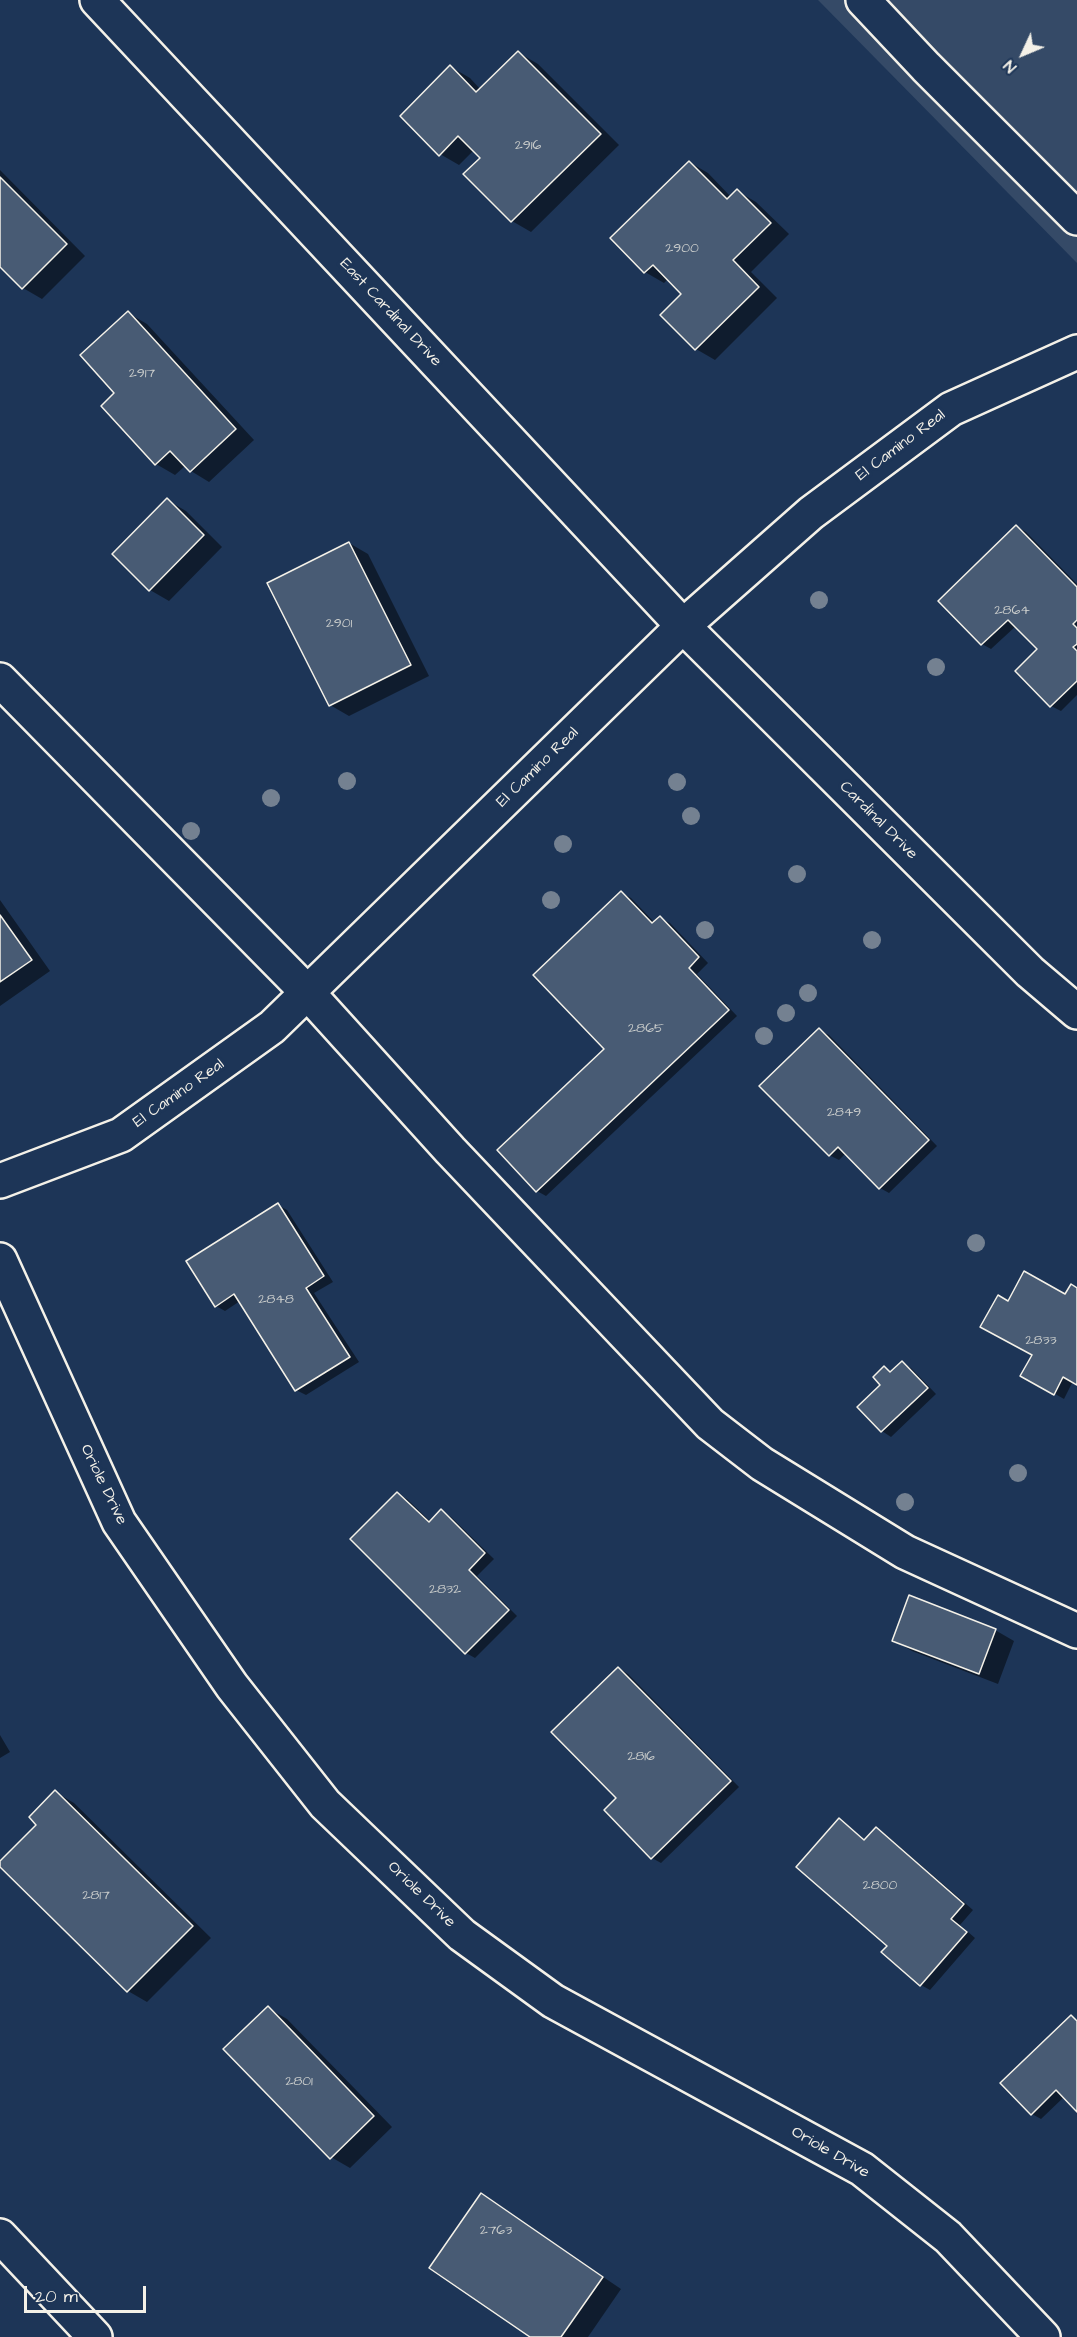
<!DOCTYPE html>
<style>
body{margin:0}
#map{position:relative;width:1077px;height:2337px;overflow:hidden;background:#1d3557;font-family:"Architects Daughter",sans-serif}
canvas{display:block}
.north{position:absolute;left:993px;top:24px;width:60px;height:60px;-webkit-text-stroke:4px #1d3557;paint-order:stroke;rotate:226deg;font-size:16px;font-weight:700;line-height:24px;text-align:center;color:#f4f1e8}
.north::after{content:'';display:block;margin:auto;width:21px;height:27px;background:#f4f1e8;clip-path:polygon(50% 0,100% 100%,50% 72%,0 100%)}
.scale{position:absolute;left:24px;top:2286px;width:122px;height:27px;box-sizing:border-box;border:3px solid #f4f1e8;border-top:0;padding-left:8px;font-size:18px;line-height:21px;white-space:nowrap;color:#f4f1e8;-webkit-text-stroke:4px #1d3557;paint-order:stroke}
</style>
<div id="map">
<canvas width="1077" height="2337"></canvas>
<div class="north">N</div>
<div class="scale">20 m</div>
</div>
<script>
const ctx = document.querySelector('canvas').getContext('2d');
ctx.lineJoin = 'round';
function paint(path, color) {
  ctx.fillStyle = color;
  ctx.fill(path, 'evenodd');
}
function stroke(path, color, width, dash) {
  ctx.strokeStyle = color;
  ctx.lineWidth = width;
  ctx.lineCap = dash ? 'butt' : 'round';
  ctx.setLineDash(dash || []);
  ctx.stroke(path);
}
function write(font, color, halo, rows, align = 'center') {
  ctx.font = font + ' "Architects Daughter",sans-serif';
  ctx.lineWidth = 6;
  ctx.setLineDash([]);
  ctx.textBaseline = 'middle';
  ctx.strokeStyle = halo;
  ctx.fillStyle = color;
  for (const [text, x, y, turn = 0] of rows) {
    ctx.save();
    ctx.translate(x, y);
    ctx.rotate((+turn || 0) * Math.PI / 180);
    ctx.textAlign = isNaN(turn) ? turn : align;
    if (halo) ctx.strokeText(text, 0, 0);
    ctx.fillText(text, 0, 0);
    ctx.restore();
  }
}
const green = new Path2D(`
 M818,0H1077V263Z`);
const shadow = new Path2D(`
 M519,53L538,64L619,145L531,232L512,221L482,158L474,150L459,165L440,154L451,67L470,78L481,90Z
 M689,162L708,173L731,197L737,191L756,202L789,234L751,272L777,298L715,360L696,349L683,294L668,279L664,283L645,272Z
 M0,170L85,256L42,299L23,288L2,267L0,268Z
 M128,313L147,324L254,440L209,482L191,471L185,466L175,475L156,464L103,406L117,394Z
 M167,500L186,511L222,547L169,601L150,590Z
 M1016,526L1026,532L1077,584V695L1061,711L1051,706L1017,671L1039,649L1016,626L991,649L982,644L940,601Z
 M349,543L368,554L429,676L349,716L330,705Z
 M622,893L631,898L655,923L660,918L670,923L708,963L697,974L737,1016L546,1196L537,1191L606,1049Z
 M0,900L50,971L0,1006Z
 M819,1030L829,1035L937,1146L889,1193L880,1188L846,1153L839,1160L829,1155Z
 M278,1205L287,1210L333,1282L314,1293L359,1362L306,1395L296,1390L240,1301L225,1311L216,1306Z
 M1077,1290V1383L1073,1381L1064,1399L1022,1375L1034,1355L1008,1303L1066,1296Z
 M902,1363L911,1368L936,1394L891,1437L882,1431L859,1407L882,1385L884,1368L892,1373Z
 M397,1494L407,1499L431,1522L442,1511L451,1517L494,1559L477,1576L517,1616L475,1658L466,1653Z
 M995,1630L1014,1641L998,1684L912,1651L893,1640Z
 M619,1668L628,1674L739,1787L661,1863L652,1858L618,1798Z
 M0,1735L10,1752L0,1758Z
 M55,1792L74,1803L211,1938L147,2002L128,1991L0,1864L39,1825Z
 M839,1820L866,1841L876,1829L885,1834L973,1910L960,1925L975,1938L930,1990L921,1985L890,1946Z
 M268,2008L287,2019L392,2127L350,2168L331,2157Z
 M1071,2017L1077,2020V2110L1064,2097L1041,2119L1032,2114Z
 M482,2195L621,2289L588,2337H532Z`);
const building = new Path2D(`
 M518,51L601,134L511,222L463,174L480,158L458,136L439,156L400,116L450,65L476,92Z
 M689,161L727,199L737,189L771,223L733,260L759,287L695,350L660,315L681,294L653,265L644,273L610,238Z
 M0,177L67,244L22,289L0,267Z
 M128,311L236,429L190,472L170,451L155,465L101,406L114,393L80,355Z
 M167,498L204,535L149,591L112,554Z
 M1016,525L1077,587V620L1073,624L1077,628V644L1073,647L1077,651V681L1050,707L1015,671L1037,649L1008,620L981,645L938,601Z
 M349,542L411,665L329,706L267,583Z
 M621,891L652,923L660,916L699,957L689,968L729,1010L536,1192L497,1150L604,1049L533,975Z
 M0,915L32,960L0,982Z
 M819,1028L929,1140L879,1189L838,1147L829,1156L759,1086Z
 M278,1203L324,1276L306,1288L350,1357L295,1391L234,1294L215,1307L186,1261Z
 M1024,1271L1065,1294L1071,1284L1077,1288V1385L1063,1377L1054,1395L1020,1376L1032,1355L980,1327L998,1295L1008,1301Z
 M902,1361L928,1388L881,1432L857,1407L880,1385L873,1377L884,1366L890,1372Z
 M397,1492L429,1522L441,1509L485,1553L469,1570L509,1610L465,1654L350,1539Z
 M909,1595L996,1629L979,1674L892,1641Z
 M618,1667L731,1781L651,1859L604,1810L616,1798L551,1732Z
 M55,1790L193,1926L127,1992L0,1867V1861L36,1825L29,1817Z
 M839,1818L864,1840L876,1827L964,1904L951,1919L967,1932L920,1986L881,1952L887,1946L796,1867Z
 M268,2006L374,2116L330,2159L223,2049Z
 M1071,2015L1077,2021V2112L1056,2090L1031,2115L1000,2083Z
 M481,2193L603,2277L561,2337H530L429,2268Z`);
const minor = new Path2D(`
 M97,0L683,626L1030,972L1077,1012
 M863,0L926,67L1077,218
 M0,680L307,992L450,1150L710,1424L762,1464L905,1552L1077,1631
 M0,1181L121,1135L272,1027L683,626L811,513L951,409L1077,352
 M0,1260L119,1522L232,1686L325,1804L462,1935L553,2001L862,2169L948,2237L1043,2337
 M0,2236L95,2337`);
const trees = [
 [819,600],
 [936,667],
 [347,781],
 [677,782],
 [271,798],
 [691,816],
 [191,831],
 [563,844],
 [797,874],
 [551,900],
 [705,930],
 [872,940],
 [808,993],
 [786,1013],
 [764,1036],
 [976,1243],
 [1018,1473],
 [905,1502]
];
const numberNames = [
 ["2916",528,146],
 ["2900",682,249],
 ["2917",142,374],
 ["2864",1012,611],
 ["2901",339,624],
 ["2865",646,1029],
 ["2849",844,1113],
 ["2848",276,1300],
 ["2833",1041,1341],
 ["2832",445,1590],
 ["2816",641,1757],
 ["2800",880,1886],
 ["2817",96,1896],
 ["2801",299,2082],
 ["2763",496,2231]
];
const streetNames = [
 ["East Cardinal Drive",390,313,47],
 ["El Camino Real",901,446,-37],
 ["El Camino Real",538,768,-44],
 ["Cardinal Drive",878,821,45],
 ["El Camino Real",179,1094,-35],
 ["Oriole Drive",103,1485,64],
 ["Oriole Drive",421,1895,44],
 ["Oriole Drive",830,2153,30]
];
paint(green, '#354a67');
paint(shadow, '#0007');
paint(building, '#485b74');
stroke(building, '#f4f1e8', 1.5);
stroke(minor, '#f4f1e8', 38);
stroke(minor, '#1d3557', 33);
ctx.fillStyle = '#748191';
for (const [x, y] of trees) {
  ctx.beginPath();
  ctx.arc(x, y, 9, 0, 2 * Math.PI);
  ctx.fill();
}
write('14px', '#c9cccb', null, numberNames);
write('16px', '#f4f1e8', '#1d3557', streetNames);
</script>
